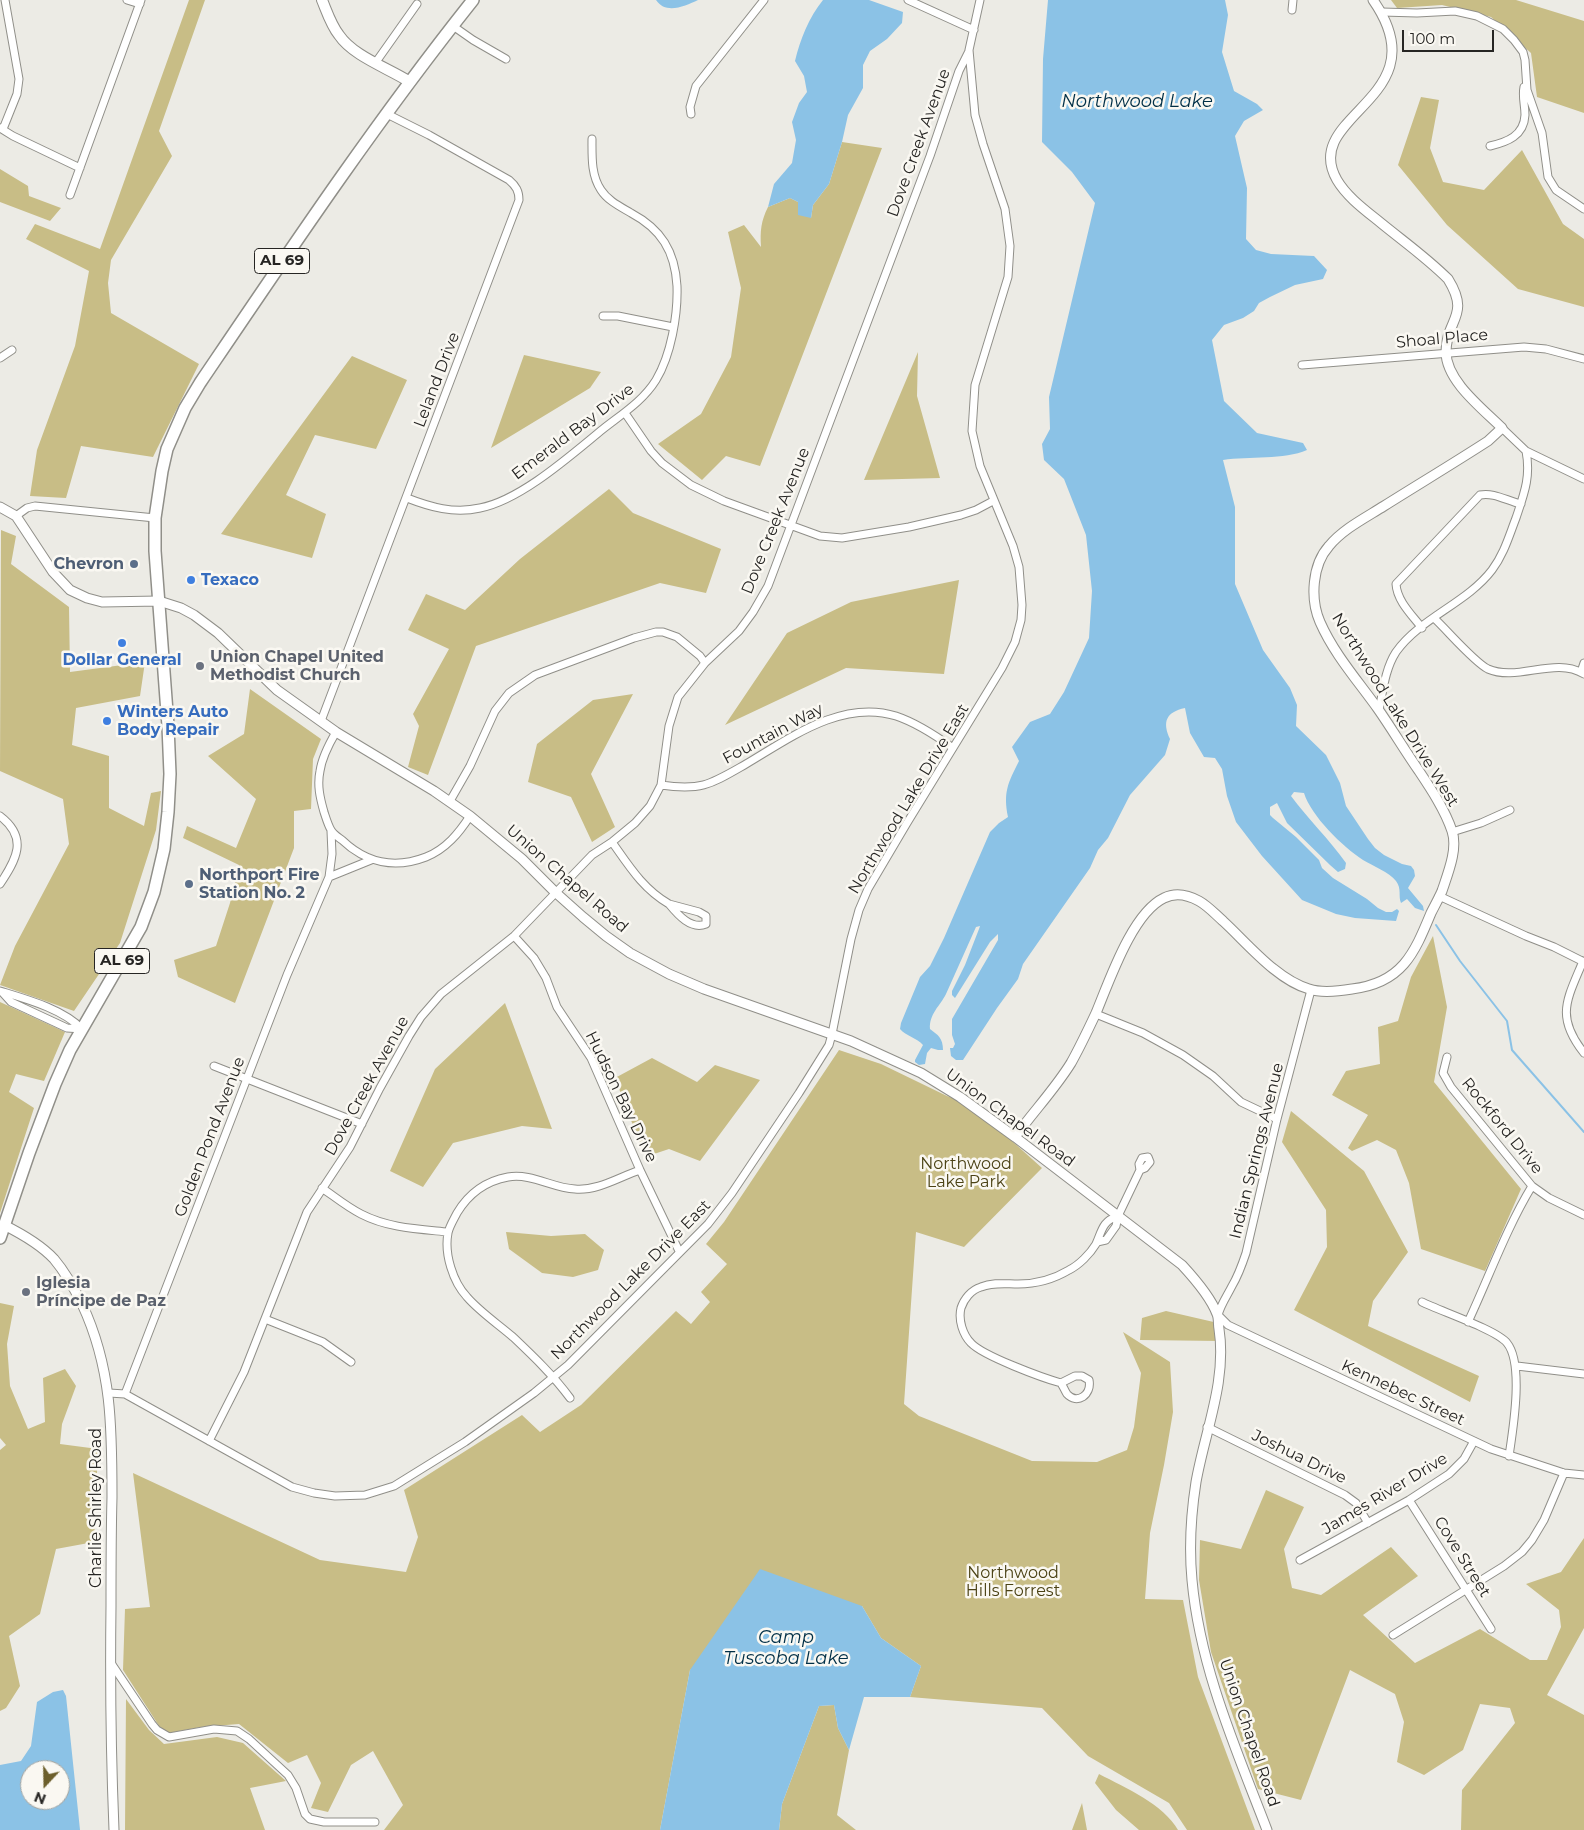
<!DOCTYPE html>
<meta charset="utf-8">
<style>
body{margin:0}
#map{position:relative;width:1584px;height:1830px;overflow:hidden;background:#ecebe5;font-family:Montserrat,sans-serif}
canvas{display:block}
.north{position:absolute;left:20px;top:1760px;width:50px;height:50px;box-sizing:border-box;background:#faf8f2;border:1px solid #a5a49f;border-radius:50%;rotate:201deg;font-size:14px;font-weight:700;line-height:20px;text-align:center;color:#262523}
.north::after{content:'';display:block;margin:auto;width:18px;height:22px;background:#6c5f2c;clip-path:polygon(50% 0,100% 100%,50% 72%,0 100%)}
.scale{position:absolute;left:1402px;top:30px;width:92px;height:22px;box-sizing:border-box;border:2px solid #262523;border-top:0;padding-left:6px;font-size:15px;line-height:18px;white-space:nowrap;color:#262523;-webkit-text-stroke:4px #faf8f2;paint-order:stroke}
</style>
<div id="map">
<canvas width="1584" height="1830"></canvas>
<div class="north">N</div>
<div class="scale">100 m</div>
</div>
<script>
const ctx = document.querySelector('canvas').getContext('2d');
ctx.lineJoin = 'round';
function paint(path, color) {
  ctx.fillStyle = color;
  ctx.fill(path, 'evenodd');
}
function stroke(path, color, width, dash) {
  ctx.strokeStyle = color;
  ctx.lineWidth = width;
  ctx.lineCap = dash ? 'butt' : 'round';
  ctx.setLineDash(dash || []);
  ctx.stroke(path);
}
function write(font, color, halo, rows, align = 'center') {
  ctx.font = font + ' Montserrat,sans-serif';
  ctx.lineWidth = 5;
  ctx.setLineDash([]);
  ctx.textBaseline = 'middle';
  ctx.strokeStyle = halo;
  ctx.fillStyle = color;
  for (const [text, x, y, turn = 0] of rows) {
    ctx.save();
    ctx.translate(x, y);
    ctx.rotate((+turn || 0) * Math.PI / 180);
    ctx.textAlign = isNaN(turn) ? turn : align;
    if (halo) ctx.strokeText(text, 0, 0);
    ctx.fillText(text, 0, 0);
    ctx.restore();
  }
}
const green = new Path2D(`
 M189,0H205L159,131L172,156L111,260L108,283L111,313L199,364L153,457L81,446L66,498L30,496L37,450L75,346L89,271L26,239L35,224L100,249Z
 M1391,0H1516L1584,21V113L1537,97L1531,53L1491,17L1442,5L1397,8Z
 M1421,97L1439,100L1430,148L1443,182L1484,190L1522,150L1563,224L1584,239V307L1518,289L1447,225L1398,165Z
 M842,142L882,148L760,466L726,456L702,480L658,444L701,414L731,357L741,288L728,232L744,225L761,247C760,231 761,221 768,207L790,198L798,202L811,218L813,205L829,184Z
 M0,169L28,186L29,196L61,208L50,221L0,202Z
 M918,352L917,396L940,478L864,480Z
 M524,355L601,372L590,388L491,448Z
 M352,356L407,380L376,449L315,435L286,495L326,514L312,558L221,534Z
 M609,489L633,513L721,549L706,593L660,583L476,646L428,775L408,767L419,726L413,714L449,649L408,630L426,594L465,610L520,559Z
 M1,530L16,536L11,564L69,607L70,672L145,662L140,696L76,708L72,745L109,756V808L144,826L151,793L161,791L156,830L120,943L74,1011L0,985L15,946L69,844L63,799L0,771Z
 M959,580L944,674L846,668L725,725L787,633L851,602Z
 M250,689L321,739L313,759L311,809L294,811V848L235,1003L178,977L174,960L216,946L230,903L239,865L183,838L187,826L236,848L256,799L208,756L244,734Z
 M633,694L591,774L615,827L592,842L571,797L528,782L537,744L593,700Z
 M1433,936L1447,1007L1434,1082L1521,1189L1485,1271L1421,1249L1409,1183L1396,1150L1377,1140L1352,1151L1348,1148L1368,1115L1332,1095L1346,1071L1380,1064L1378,1027L1398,1021L1411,977Z
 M0,1002L65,1032L44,1081L16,1074L9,1092L34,1108L0,1213Z
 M505,1003L552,1129L522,1126L453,1143L423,1187L390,1171L435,1069Z
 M839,1050L881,1064L947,1096L972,1105L1042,1168L964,1247L916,1232L904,1404L919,1416L1032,1461L1097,1462L1127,1450L1134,1427L1141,1373L1123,1332L1170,1362L1173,1412L1164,1465L1150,1533L1145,1599L1183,1600L1198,1677L1255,1830H1187L1169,1803L1088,1756L1042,1708L910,1697L921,1666L881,1638L862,1606L690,1670L660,1830H384L403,1805L373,1751L351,1765L328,1812L311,1808L321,1783L307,1755L288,1763L239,1724L201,1727L169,1733L161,1729L123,1670L125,1609L150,1607L133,1473L320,1560L406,1572L418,1537L404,1490L522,1415L540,1432L581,1405L676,1311L691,1324L710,1302L701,1292L727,1264L706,1244L724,1222Z
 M652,1058L697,1082L715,1065L760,1080L700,1161L669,1149L645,1157L615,1078Z
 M1291,1111L1364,1171L1408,1252L1373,1301L1368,1326L1479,1376L1470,1402L1294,1310L1327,1247L1326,1210L1282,1142Z
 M506,1232L551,1236L585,1234L604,1250L598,1270L573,1277L542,1273L509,1249Z
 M0,1303L14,1306L7,1344L10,1386L28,1429L45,1422L43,1378L65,1369L76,1386L62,1424L60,1444L98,1449L94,1542L56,1549L40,1614L9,1636L20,1686L6,1708L0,1711V1450L6,1445L0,1438Z
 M1166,1311L1218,1323L1220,1341L1140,1340L1142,1318Z
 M1266,1490L1304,1507L1284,1549L1292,1588L1321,1595L1391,1547L1418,1576L1363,1615L1415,1663L1480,1629L1530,1660H1547L1561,1627L1559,1610L1526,1584L1561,1572L1584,1538V1628L1547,1695L1584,1715V1830H1461L1462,1790L1515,1723L1510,1708L1480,1704L1463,1750L1424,1775L1397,1762L1404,1722L1395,1694L1350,1670L1301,1800L1258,1789L1211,1652L1199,1580L1200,1540L1241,1549Z
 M126,1699L149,1730L164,1744L217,1737L243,1743L286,1781L250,1788L265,1830H125Z
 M834,1705L838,1728L849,1750L837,1815L856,1830H779L782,1804L819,1706Z
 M1099,1774C1126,1788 1163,1804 1178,1830H1139L1116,1810L1095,1783Z
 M1082,1803L1087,1830H1072Z`);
const water = new Path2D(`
 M656,0H698C685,6 666,15 656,0Z
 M823,0H869L903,12L902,23L887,39L870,51L863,65V88L848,115L842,142L829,184L813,205L811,218L798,215V202L790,198L768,207L774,184L792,163L796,140L792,122L799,103L807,92L804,76L795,61C800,40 809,17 823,0Z
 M1048,0H1225L1228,15L1222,52L1234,91L1257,104L1263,110L1244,121L1235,136L1247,188L1246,239L1256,250L1271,254L1314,256L1327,270L1323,279L1295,285L1270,297L1259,303L1254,311L1243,318L1224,325L1212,340L1224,401L1257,433L1303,443L1307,450C1284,460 1249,456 1223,460L1235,507V584L1263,650L1290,688L1297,705L1296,726L1326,755L1340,783L1346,806L1368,839L1375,848L1384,855L1402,864L1411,866L1414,870L1415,876L1408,888L1423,906L1424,911L1415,908L1407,899L1401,903C1398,896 1402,889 1396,881C1389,872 1373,866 1363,860C1343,847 1311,816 1304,793L1294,792L1291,796C1308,819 1329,839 1346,863L1345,869L1338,872L1330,865L1287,823L1277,803L1270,807V815L1273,818L1296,837L1319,860L1322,868L1333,878L1367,899L1378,908L1386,912H1392L1397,909L1399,911L1396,921L1355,918L1336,914L1302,900L1262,856L1236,822L1227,796L1222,769L1215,758L1204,757L1190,733L1185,708C1166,712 1162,722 1170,739L1165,755L1130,795L1108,838L1098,850L1090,868L1023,964L1018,979L997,1008L963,1060H956L951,1056L950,1048H953L955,1044L952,1035V1019L998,940V934L990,942L955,998L952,995V991L965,965L979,929L980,926L976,927C966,949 956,972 946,994C940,1006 929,1014 930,1029C938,1035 943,1038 943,1050H938L931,1048L927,1053L925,1064L919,1065L915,1062V1060L923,1045C917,1038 906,1036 900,1029L901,1023L920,977L930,966L944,938L990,832L999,823L1008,817C1003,792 1008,783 1019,761L1012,747L1030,722L1050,714L1064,692L1089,638L1092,591L1086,535L1064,479L1044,460L1042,444L1050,429L1049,397L1095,203L1072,172L1042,142L1043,59Z
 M760,1569L862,1606L881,1638L921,1666L910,1697H864L849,1750L838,1728L834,1705L819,1706L782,1804L779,1830H660L690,1670Z
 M63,1690L66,1696L80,1830H0V1765L21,1761L31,1746L37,1702L53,1692ZM30,1770H60V1800H30Z`);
const stream = new Path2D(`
 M1436,925L1460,961L1507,1021L1512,1050L1584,1132`);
const minor = new Path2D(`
 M127,0L140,4
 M908,0L974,30
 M1292,10L1293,0
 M1382,12L1417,13L1455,11L1477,16L1503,29L1514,40L1523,52L1525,60L1527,90L1542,133L1548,177L1556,190L1584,209
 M453,26L473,40L506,59
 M376,62L417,4
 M691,114L690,107L696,86L764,0
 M0,128L13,136L80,168
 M3,129L17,94L19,79L5,0
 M1490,146C1507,142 1524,136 1525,115C1525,105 1522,97 1524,87
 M70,195L141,0
 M603,316H618L673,327
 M0,358L12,350
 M1302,365L1524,347L1546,349L1584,359
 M625,413L651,451L662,463L691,485L724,501L820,536L842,538L909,527L961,515L976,510L993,501
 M1502,428L1526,451L1584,479
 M407,498C430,507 454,514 480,508C521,500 571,455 603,429C622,414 643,401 656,380C671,355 678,315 677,286C675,251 661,229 631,213C621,207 608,201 601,190C591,175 592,157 592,139
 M16,516L27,508L35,506L155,518
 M1434,618C1447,630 1474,662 1488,669C1518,682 1555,656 1584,674
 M1422,628C1412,615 1397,601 1396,584L1480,495C1494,492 1507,501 1521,504
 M1581,672L1584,663
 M1379,710C1383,691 1385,669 1396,652C1420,618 1467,603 1492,570C1504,554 1509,536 1516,518C1524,494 1531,477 1526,451
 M321,721L519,200C519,191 516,186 509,180L429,135L387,114
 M336,732C329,744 322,757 320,771C317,785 320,798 324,812C326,818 328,825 331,830C333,834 338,837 342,840C366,863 395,869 426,857C446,849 459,833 470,816
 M661,785C702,791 711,784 746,764C790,738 842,699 896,716C917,723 935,735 953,748
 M450,801L470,766L495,711L509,693L535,675L634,638L656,632H663L677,637L700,656L705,663
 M0,816C29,838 16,860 0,884
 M1452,832L1481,823L1510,810
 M612,842C629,866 643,889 669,904
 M329,877L332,854L331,831
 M1439,896L1526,936L1554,947L1584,962
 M669,904L699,912L706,916V924C691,930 678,915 669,904Z
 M514,936L534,958L546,978L557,1007L591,1058L640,1170L679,1251
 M1583,961C1567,1000 1555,1016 1584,1053
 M1311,990L1277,1119L1246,1253C1242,1265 1238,1276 1232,1286C1227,1296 1221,1304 1218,1315L1228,1325L1245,1333L1491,1449L1564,1473L1584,1475
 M0,991C26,999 63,1009 82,1029
 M2,992L11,1002L67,1028L82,1029
 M1096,1014L1143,1033L1183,1055L1213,1076L1241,1102L1277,1119
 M1447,1057L1443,1073L1451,1087L1532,1186L1549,1198L1584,1215
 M214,1066L362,1124
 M1148,1157L1150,1162L1145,1168L1140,1170L1139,1164L1142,1158Z
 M322,1188C335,1197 347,1207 361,1214C388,1228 418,1229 448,1232
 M1118,1216L1140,1170
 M1422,1302C1440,1311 1497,1330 1507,1343C1524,1364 1513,1429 1509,1456
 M265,1319L323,1342L351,1362
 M1468,1322C1489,1277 1506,1229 1532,1186
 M1517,1366L1584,1374
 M1075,1376H1082L1089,1380C1092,1395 1077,1405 1067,1394C1065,1391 1063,1386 1061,1383Z
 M1061,1383C1043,1378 983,1356 971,1343C963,1335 958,1320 961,1308C964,1299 971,1290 981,1287C993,1282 1006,1284 1018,1284C1036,1284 1054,1279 1069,1270C1079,1265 1090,1254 1096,1244C1102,1231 1102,1221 1118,1216L1116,1226L1106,1240L1097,1242
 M109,1393L125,1394L292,1487L314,1493L335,1496L365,1495L394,1486L465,1442L534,1393L568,1365L708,1224L732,1193L799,1093L829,1045L832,1034L851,939L859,910L868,889L907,823L1002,668L1015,642L1021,620L1022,605L1019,567L1013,546L980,466L972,431L975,385L1008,277L1010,246L1005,209L983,144L975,115L969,50L980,0
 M125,1394L287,975L329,877L371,860
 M570,1398C553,1375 534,1357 513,1337C498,1324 480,1312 467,1297C453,1282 444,1254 448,1233C449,1227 454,1219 457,1213C469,1193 486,1181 508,1177C532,1173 552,1188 575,1189C598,1191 619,1177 640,1170
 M1207,1427L1345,1495L1356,1503L1368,1523
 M209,1441L244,1372L307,1212L350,1147L380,1088L409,1036L421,1017L441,994L514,936L592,855L612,842L635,823L650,806L661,785L669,726L678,697L705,663L739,631L753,612L768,586L930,156L959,71L969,51
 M1409,1500L1491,1629
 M1300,1560L1409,1500L1449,1474L1464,1459L1474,1441
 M1393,1635L1504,1566L1522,1552L1532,1540L1544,1520L1564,1473
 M111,1663L152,1724L157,1730L169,1737L214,1729L237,1731L249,1739L288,1775L296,1788L305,1814L310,1819L324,1822H375`);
const tertiary = new Path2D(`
 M0,507L16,516L20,522L53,572L70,590L87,598L102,602L159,601L181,608L194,615L218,633L277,690L336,732L434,791L470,816L522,859L555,892L583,917L606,936L630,953L669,974L704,989L851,1041L921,1073L960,1097L1015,1137L1182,1265C1194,1278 1211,1298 1217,1314C1219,1318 1218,1324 1219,1329C1227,1381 1205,1431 1196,1482C1191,1514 1189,1548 1192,1580C1200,1668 1236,1749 1267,1830
 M1015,1137C1033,1112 1055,1089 1071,1063C1080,1047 1088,1030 1096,1013C1109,982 1132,913 1164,898C1176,892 1188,895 1199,901C1208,906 1215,914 1223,921C1247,943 1277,980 1309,989C1321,993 1340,991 1352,989C1402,983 1414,954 1431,913C1435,905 1439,898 1442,891C1448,873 1458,849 1452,831C1445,810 1431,789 1419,771C1405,751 1392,729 1378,709C1358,681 1334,654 1320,622C1310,599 1312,565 1329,546C1343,529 1365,518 1384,506C1419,484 1454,463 1488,441L1502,428C1483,409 1446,381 1446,352C1446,319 1471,316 1448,279C1427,258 1403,241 1381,223C1365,210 1347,197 1337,180C1299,114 1442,99 1373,0
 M4,1225C22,1234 40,1244 54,1259C65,1272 74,1288 82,1304C112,1368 112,1428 112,1497C111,1533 111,1570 111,1606C110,1681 111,1756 114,1830`);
const secondary = new Path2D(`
 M322,0C327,12 331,25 339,35C353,56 388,68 410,82`);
const primary = new Path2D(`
 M0,1238L29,1153L55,1084L70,1050L141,927L154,892L164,849L168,812L170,774L168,726L155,551V518L162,471L167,449L185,408L200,383C288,253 375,123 473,0`);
const markers = [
 [134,564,5,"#5c6f8a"],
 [191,580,5,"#3f7fe0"],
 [122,643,5,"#3f7fe0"],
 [200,666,5,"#6b7280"],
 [107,721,5,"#3f7fe0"],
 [189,884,5,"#5c6f8a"],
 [26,1292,5,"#6b7280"]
];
const shields = [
 [282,261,55],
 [122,961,55]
];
const shieldNames = [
 ["AL 69",282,261],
 ["AL 69",122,961]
];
const streetNames = [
 ["Dove Creek Avenue",919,143,-70],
 ["Shoal Place",1442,339,-5],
 ["Leland Drive",437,380,-69],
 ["Emerald Bay Drive",573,432,-37],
 ["Dove Creek Avenue",776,521,-68],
 ["Northwood Lake Drive West",1395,710,58],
 ["Fountain Way",773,734,-28],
 ["Northwood Lake Drive East",909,799,-59],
 ["Union Chapel Road",567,879,41],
 ["Dove Creek Avenue",367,1086,-61],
 ["Hudson Bay Drive",621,1097,64],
 ["Union Chapel Road",1010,1118,36],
 ["Rockford Drive",1502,1126,51],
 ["Golden Pond Avenue",210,1137,-69],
 ["Indian Springs Avenue",1257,1151,-76],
 ["Northwood Lake Drive East",631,1280,-45],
 ["Kennebec Street",1403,1393,25],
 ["Joshua Drive",1299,1457,26],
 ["James River Drive",1385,1494,-31],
 ["Charlie Shirley Road",96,1508,-90],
 ["Cove Street",1462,1557,58],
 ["Union Chapel Road",1249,1733,71]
];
const serviceNames = [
 ["Chevron",124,564],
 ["Northport Fire",199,875,"left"],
 ["Station No. 2",199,893,"left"]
];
const shopNames = [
 ["Texaco",201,580],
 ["Dollar General",122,660,"center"],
 ["Winters Auto",117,712],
 ["Body Repair",117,730]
];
const worshipNames = [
 ["Union Chapel United",210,657],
 ["Methodist Church",210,675],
 ["Iglesia",36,1283],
 ["Príncipe de Paz",36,1301]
];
const parkNames = [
 ["Northwood",966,1164],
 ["Lake Park",966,1182],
 ["Northwood",1013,1573],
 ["Hills Forrest",1013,1591]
];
const waterNames = [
 ["Northwood Lake",1137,102],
 ["Camp",786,1638],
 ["Tuscoba Lake",786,1659]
];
paint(green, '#c8bd86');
paint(water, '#8bc2e6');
stroke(stream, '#8bc2e6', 2);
stroke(minor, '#908f89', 9);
stroke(tertiary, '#908f89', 11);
stroke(secondary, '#908f89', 12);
stroke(primary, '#908f89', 14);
stroke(minor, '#fff', 7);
stroke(tertiary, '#fff', 9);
stroke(secondary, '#fff', 10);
stroke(primary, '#fff', 11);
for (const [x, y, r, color] of markers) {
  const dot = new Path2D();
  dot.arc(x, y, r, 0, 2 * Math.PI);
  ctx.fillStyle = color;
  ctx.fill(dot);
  stroke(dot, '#faf8f2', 2);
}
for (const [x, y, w] of shields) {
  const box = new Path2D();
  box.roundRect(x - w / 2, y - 12.5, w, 25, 4);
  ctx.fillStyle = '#faf8f2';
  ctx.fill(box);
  stroke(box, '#262523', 1);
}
write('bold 15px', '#262523', null, shieldNames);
write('16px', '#262523', '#faf8f2', streetNames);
write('bold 16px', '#4e5e75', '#faf8f2', serviceNames, 'right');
write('bold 16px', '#366cbe', '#faf8f2', shopNames, 'left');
write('bold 16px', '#5b616d', '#faf8f2', worshipNames, 'left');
write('16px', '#4b4215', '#faf8f2', parkNames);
write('italic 18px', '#002f47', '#faf8f2', waterNames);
</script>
